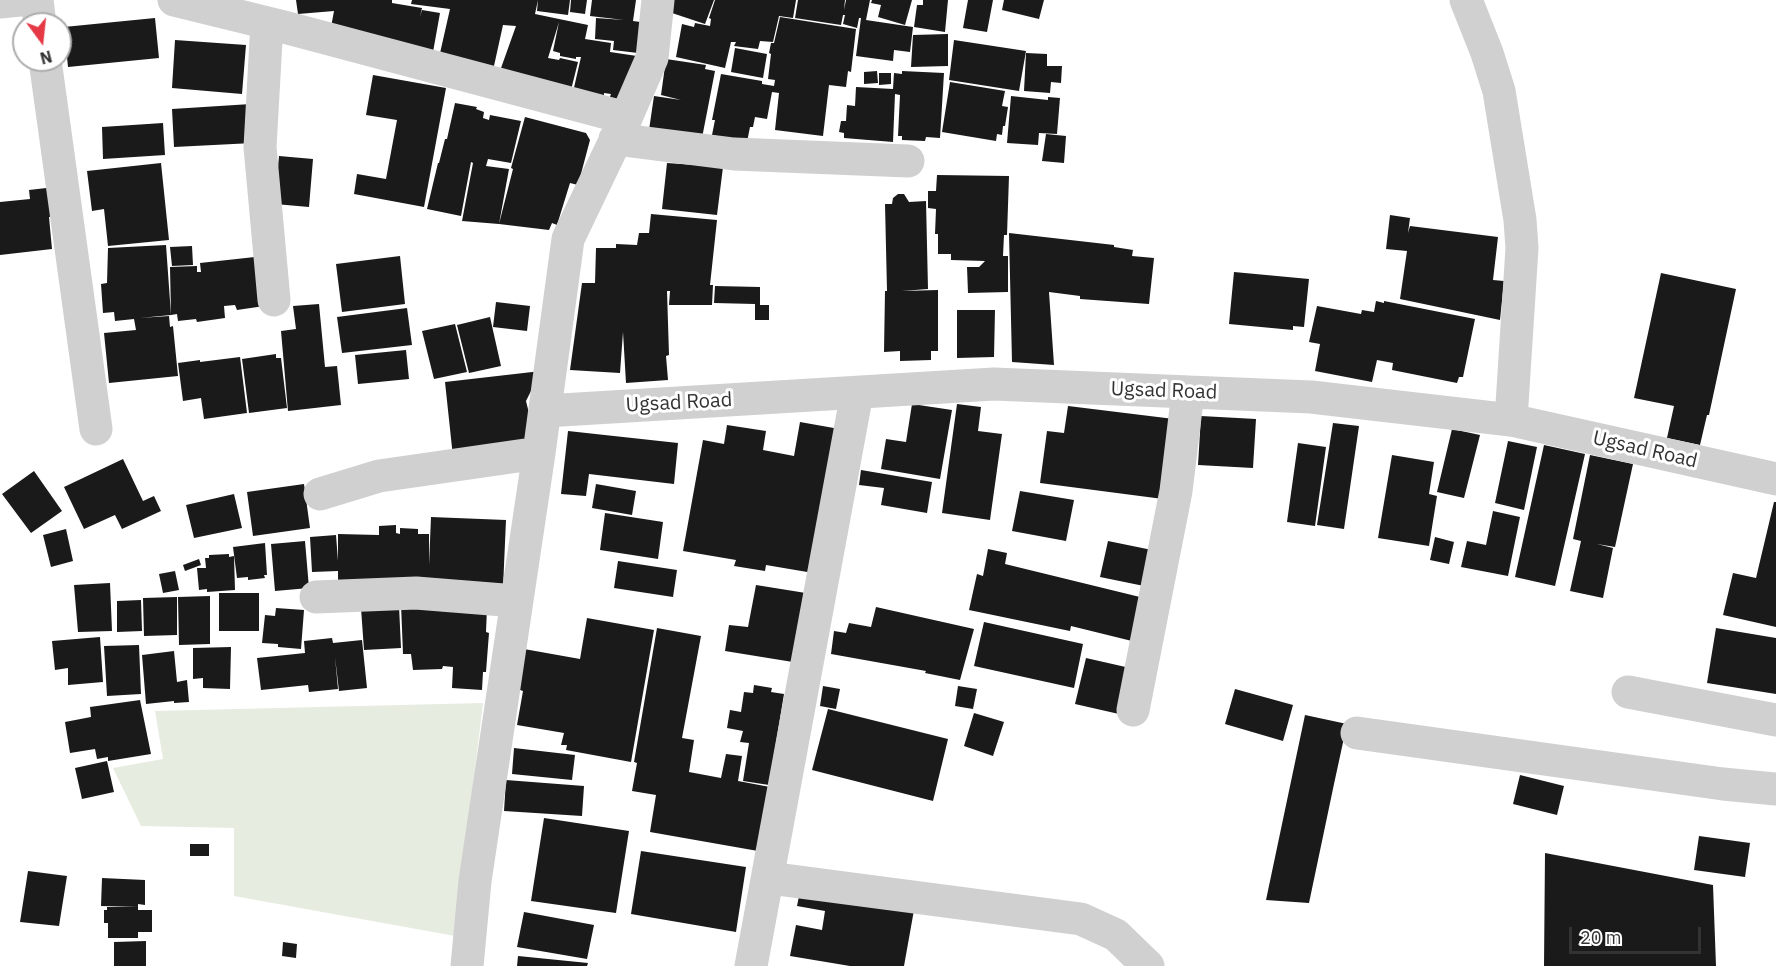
<!DOCTYPE html>
<style>
body{margin:0}
#map{position:relative;width:1776px;height:966px;overflow:hidden;background:#fff;font-family:"IBM Plex Sans",sans-serif}
canvas{display:block}
.north{position:absolute;left:12px;top:12px;width:60px;height:60px;box-sizing:border-box;background:#fff;border:2px solid #adadad;border-radius:50%;rotate:165deg;font-size:16px;font-weight:700;line-height:24px;text-align:center;color:#333}
.north::after{content:'';display:block;margin:auto;width:21px;height:27px;background:#e63946;clip-path:polygon(50% 0,100% 100%,50% 72%,0 100%)}
.scale{position:absolute;left:1569px;top:927px;width:132px;height:27px;box-sizing:border-box;border:3px solid #333;border-top:0;padding-left:8px;font-size:18px;line-height:21px;white-space:nowrap;color:#333;-webkit-text-stroke:4px #fff;paint-order:stroke}
</style>
<div id="map">
<canvas width="1776" height="966"></canvas>
<div class="north">N</div>
<div class="scale">20 m</div>
</div>
<script>
const ctx = document.querySelector('canvas').getContext('2d');
ctx.lineJoin = 'round';
function paint(path, color) {
  ctx.fillStyle = color;
  ctx.fill(path, 'evenodd');
}
function stroke(path, color, width, dash) {
  ctx.strokeStyle = color;
  ctx.lineWidth = width;
  ctx.lineCap = dash ? 'butt' : 'round';
  ctx.setLineDash(dash || []);
  ctx.stroke(path);
}
function write(font, color, halo, rows, align = 'center') {
  ctx.font = font + ' "IBM Plex Sans",sans-serif';
  ctx.lineWidth = 6;
  ctx.setLineDash([]);
  ctx.textBaseline = 'middle';
  ctx.strokeStyle = halo;
  ctx.fillStyle = color;
  for (const [text, x, y, turn = 0] of rows) {
    ctx.save();
    ctx.translate(x, y);
    ctx.rotate((+turn || 0) * Math.PI / 180);
    ctx.textAlign = isNaN(turn) ? turn : align;
    if (halo) ctx.strokeText(text, 0, 0);
    ctx.fillText(text, 0, 0);
    ctx.restore();
  }
}
const green = new Path2D(`
 M483,703L455,936L234,896V828L141,826L113,768L163,759L155,711Z`);
const building = new Path2D(`
 M296,0H392V3L422,8L420,17L422,10L440,13L433,52L329,38L334,11L298,14Z
 M412,0H538L535,14L588,25L585,39L611,43L610,52L637,56L631,96L605,109L611,94L604,93V98L573,92L581,57H576V59L560,56V53L553,51L559,22L548,58L559,60L560,58L578,62L570,94L501,68L516,26L503,25L492,75L438,62L450,9L411,4Z
 M538,0H570L568,15L537,11Z
 M571,0H587L585,14L570,12Z
 M592,0H636L633,21L648,23L638,53L613,50L614,41L595,39L596,18L624,20L590,16Z
 M673,0H714L705,24L669,12Z
 M715,0H796L793,18L779,16L773,42L760,41L758,49L734,46L736,42H731L725,68L676,57L682,24L694,27L695,23L710,26L711,19L709,18Z
 M798,0H845L844,10L846,0H870L866,20L913,27L910,52L894,50L893,61L856,56L861,18H859L857,28L843,24L845,15H843L841,25L795,18Z
 M872,0H912L905,25L878,17L881,5L871,3Z
 M923,0H948L945,32L914,27L917,5H923Z
 M968,0H993L987,32L963,28Z
 M1004,0H1044L1039,19L1002,10Z
 M780,17L856,29L851,72L848,71L846,87L829,85L823,136L775,130L779,93L772,92L767,119L755,117L753,127H750L747,142L712,135L715,120H712L721,74L762,81V84L774,86L775,80L768,79L771,54L769,53L771,43H774Z
 M155,18L159,58L68,67L64,27Z
 M948,34V66L911,67L913,35Z
 M175,40L246,45L242,94L172,88Z
 M954,40L1026,51L1019,91L949,80Z
 M735,48L767,54L763,78L731,72Z
 M1026,53L1047,54V66H1062L1061,83L1051,82L1050,93L1024,91Z
 M666,59L706,65L705,69L715,71L702,138L649,130L654,96L681,100L661,95Z
 M877,71L878,83L864,84V72Z
 M902,71L944,73L940,138L926,137L925,141L902,140V136H898L900,95L895,94L893,142L844,138V133L839,132L841,121H846L847,105L855,106L856,87L893,89L894,73L902,74Z
 M879,73H891V84L879,85Z
 M373,75L446,88L424,207L354,194L357,174L386,179L397,120L366,115Z
 M950,82L1005,91L1002,106L1008,107L1005,126H1003L1002,135L997,134L996,141L942,132Z
 M1011,96L1048,100V97L1060,98L1057,134L1039,133L1038,145L1007,143Z
 M455,103L477,107L476,109L484,112L483,118L489,120L490,115L521,121L511,163L488,159L486,166L509,169L499,224L462,221L473,163L471,162L461,216L427,209L438,163H439L445,139H447Z
 M251,104L253,143L174,147L172,109Z
 M525,117L586,133L590,140L578,185L570,183L557,225L552,223L549,230L499,224L513,169L511,168Z
 M163,123L165,155L103,159L102,127Z
 M1046,134L1066,136L1064,163L1042,161Z
 M279,156L313,159L309,207L275,204Z
 M161,163L169,240L108,246L104,209L92,211L87,171Z
 M667,163L723,167L717,215L662,209Z
 M937,175L1009,176L1007,235H1004L1003,256H1008V292L968,293L967,267H979L985,261L951,260V254H938V234H935L936,209L928,208V191H936Z
 M55,187L58,216L49,217L52,249L0,255V202L30,199L29,190Z
 M898,194H904L909,202L926,201L928,289L902,291L938,290V351H931V360L900,361V351L884,352L885,291H887L885,204H892L893,198Z
 M651,214L717,220L710,285H713L712,305H669L670,291H667L669,355L666,356L668,380L626,383L623,332L620,373L570,370L582,283H595L596,248H616V244L637,245L639,233H649Z
 M1390,215L1410,218L1408,233L1410,226L1498,237L1493,280L1504,281L1500,320L1400,299L1407,251L1386,249Z
 M1009,233L1114,245V247L1133,250L1132,256L1154,258L1149,304L1080,299V296L1049,292L1054,365L1012,362Z
 M166,245L171,315L140,318L169,316L170,327L173,326L178,376L109,383L104,333L136,330L134,319L115,321L114,312L103,313L101,284L107,283L108,248Z
 M192,246L193,265L172,266L170,247Z
 M264,256L271,305L237,310L235,305L224,306L225,318L197,322L196,319L178,321L177,314L171,315L170,267L197,266V272H201L200,263Z
 M400,256L405,304L342,312L336,264Z
 M1234,272L1309,279L1304,327L1293,326V330L1229,324Z
 M1661,273L1736,289L1709,415H1707L1700,445L1667,438L1674,406L1634,398Z
 M715,286L760,287V305H769V320H755V304L714,303Z
 M1376,301L1384,303V301L1475,319L1463,377H1459L1457,383L1392,370L1393,363L1377,360L1372,382L1315,371L1320,344L1309,342L1317,306L1361,314L1362,310L1374,312Z
 M496,302L530,306L527,331L493,327Z
 M319,304L325,367L337,366L341,405L288,411L281,331L296,329L293,306Z
 M407,308L412,345L342,353L337,317Z
 M957,310H995L994,357L957,358Z
 M490,317L501,366L469,373L457,325Z
 M455,324L467,372L434,379L422,331Z
 M406,350L409,379L358,384L355,355Z
 M276,354V358H281L287,408L249,413L242,359Z
 M240,357L247,413L204,419L201,398L183,401L178,363L200,360V362Z
 M541,371L526,401L536,442L453,457L445,382Z
 M912,404L952,410L940,479L881,469L886,439L906,442Z
 M957,404L981,407L978,431L1002,434L990,520L942,513Z
 M1068,406L1174,419L1163,499L1040,483L1047,431L1064,433Z
 M1201,416L1256,419L1253,468L1198,465Z
 M800,422L845,430L819,574L766,565L765,571L734,566L736,560L683,551L703,440L724,444L727,425L766,431L763,450L794,456Z
 M1333,423L1359,426L1344,529L1317,525Z
 M1452,429L1480,435L1464,498L1437,492Z
 M568,431L678,443L674,484L589,474L586,496L561,494Z
 M1508,441L1537,447L1524,510L1495,503Z
 M1298,443L1326,447L1315,526L1287,522Z
 M1544,445L1585,454L1555,586L1515,577Z
 M1392,455L1434,462L1429,494L1437,496L1429,546L1378,538Z
 M1590,455L1633,464L1615,547L1597,544L1613,548L1603,598L1570,591L1581,541L1573,539Z
 M123,459L143,501L154,496L161,511L122,529L115,515L84,529L64,487Z
 M861,470L932,482L927,513L881,505L884,488L859,485Z
 M34,471L62,511L31,533L2,494Z
 M304,484L310,528L253,536L247,492Z
 M596,484L636,491L632,515L592,508Z
 M1020,491L1074,500L1066,541L1012,531Z
 M234,494L242,528L194,538L186,505Z
 M1774,502H1776V627L1723,615L1733,573L1756,578Z
 M1493,511L1520,517L1508,576L1461,567L1467,541L1486,545Z
 M605,513L663,522L658,559L600,550Z
 M431,517L506,520L503,588L338,582V571L312,572L310,537L336,535L338,561V534L379,535V526L396,525V533L400,534V528L418,529V534H429V565Z
 M66,529L73,561L51,567L43,535Z
 M1435,537L1454,542L1449,564L1430,560Z
 M305,541L309,588L275,591L271,544Z
 M1108,541L1152,550L1144,586L1100,577Z
 M265,543L267,575H264L265,578L248,580V577L237,578L233,547Z
 M988,549L1007,553L1005,564L1144,598L1136,642L1071,626L1070,631L969,610L977,574L983,576Z
 M229,554V557L234,556L235,590L207,592V589L199,590L197,568H206L205,558H209V555Z
 M199,559L201,565L185,571L183,565Z
 M618,561L677,570L673,597L614,588Z
 M175,571L179,590L163,593L159,574Z
 M110,583L112,631L78,632L74,585Z
 M756,585L812,594L799,663L725,651L729,625L748,627Z
 M219,593H259V631H219Z
 M210,596V644L179,645L178,597Z
 M177,597V635L144,636L143,598Z
 M141,600L142,631L117,632V601Z
 M401,604L487,608L486,632L489,633L486,672H483L482,690L452,688L453,667L443,666L442,669L413,670L411,654H403Z
 M399,606L401,648L364,650L361,608Z
 M876,607L974,629L960,680L925,673L926,671L831,654L834,631L846,633L849,623L871,627Z
 M276,608L304,610L301,649L278,647V644L262,643L265,615L275,616Z
 M587,618L654,630L631,762L566,750L567,745H561L564,733L517,725L523,691L517,689L524,649L580,659Z
 M984,622L1083,644L1074,688L974,666Z
 M657,628L701,636L682,738L694,740L689,772L721,778L726,754L742,756L738,781L770,787L758,851L650,832L656,795L632,791L637,763L634,762Z
 M1716,628L1776,638V694L1707,683Z
 M100,637L103,682L68,685V668L55,670L52,641Z
 M332,638L333,643L362,640L367,688L339,691L335,657L338,689L309,692L308,685L261,690L257,658L305,653L304,641Z
 M139,645L141,694L107,696L104,646Z
 M231,647L230,689L203,688V678L193,679V648Z
 M174,651L177,682L187,680L189,702L174,703V701L146,704L142,655Z
 M1086,658L1130,668L1119,714L1075,704Z
 M754,685L772,688L771,692L784,694L769,785L743,781L749,743L740,742L743,731L727,728L730,710L741,712L744,692L753,693Z
 M823,686L840,689L836,709L820,706Z
 M958,686L977,689L973,709L955,706Z
 M1235,689L1293,705L1283,741L1225,724Z
 M140,700L151,754L108,761V757L97,759L95,749L70,753L65,722L91,717L90,707Z
 M828,709L948,739L933,801L812,770Z
 M974,713L1004,722L993,756L964,746Z
 M1305,715L1347,724L1334,784L1309,903L1266,900Z
 M514,748L575,755L572,780L512,774Z
 M107,761L114,792L82,799L75,768Z
 M1520,775L1564,786L1557,815L1513,804Z
 M506,780L584,786L582,816L504,811Z
 M544,818L629,831L616,913L531,901Z
 M1699,836L1750,843L1745,877L1694,870Z
 M190,844H209V856H190Z
 M641,851L746,867L736,932L631,914Z
 M1545,853L1713,885L1716,966H1544Z
 M28,871L67,876L59,926L20,922Z
 M102,878L145,880V905L138,904V907L101,906Z
 M801,886L914,910L904,966H850L790,956L796,925L822,930L825,911L797,906Z
 M107,907H138V910H152V932H138V938H108V923H104V910H107Z
 M524,912L594,925L587,959L517,947Z
 M146,941V966H114V942Z
 M283,942L297,944L296,958L282,956Z
 M518,956L588,963L587,966H517Z`);
const minor = new Path2D(`
 M37,0L40,24
 M174,0L284,27L626,118
 M1466,0L1487,53L1499,91L1520,220L1522,248L1511,420
 M0,2L20,0
 M267,23L260,147L274,300
 M45,60L96,429
 M615,139L734,154L908,161
 M545,411L994,384L1311,397L1511,420L1776,479
 M320,494L379,476L539,453
 M316,597L416,593L516,601
 M1628,692L1776,720
 M1133,710L1176,491L1188,392
 M1357,733L1723,784L1776,789
 M769,878L1081,919L1116,935L1148,966
 M467,966L475,881L539,453L568,239L626,118L652,58L658,0
 M751,966L857,393`);
const streetNames = [
 ["Ugsad Road",1164,391,2],
 ["Ugsad Road",679,403,-3],
 ["Ugsad Road",1645,450,13]
];
paint(green, '#e6ecdf');
paint(building, '#1a1a1a');
stroke(minor, '#d0d0d0', 33);
write('20px', '#333', '#fff', streetNames);
</script>
